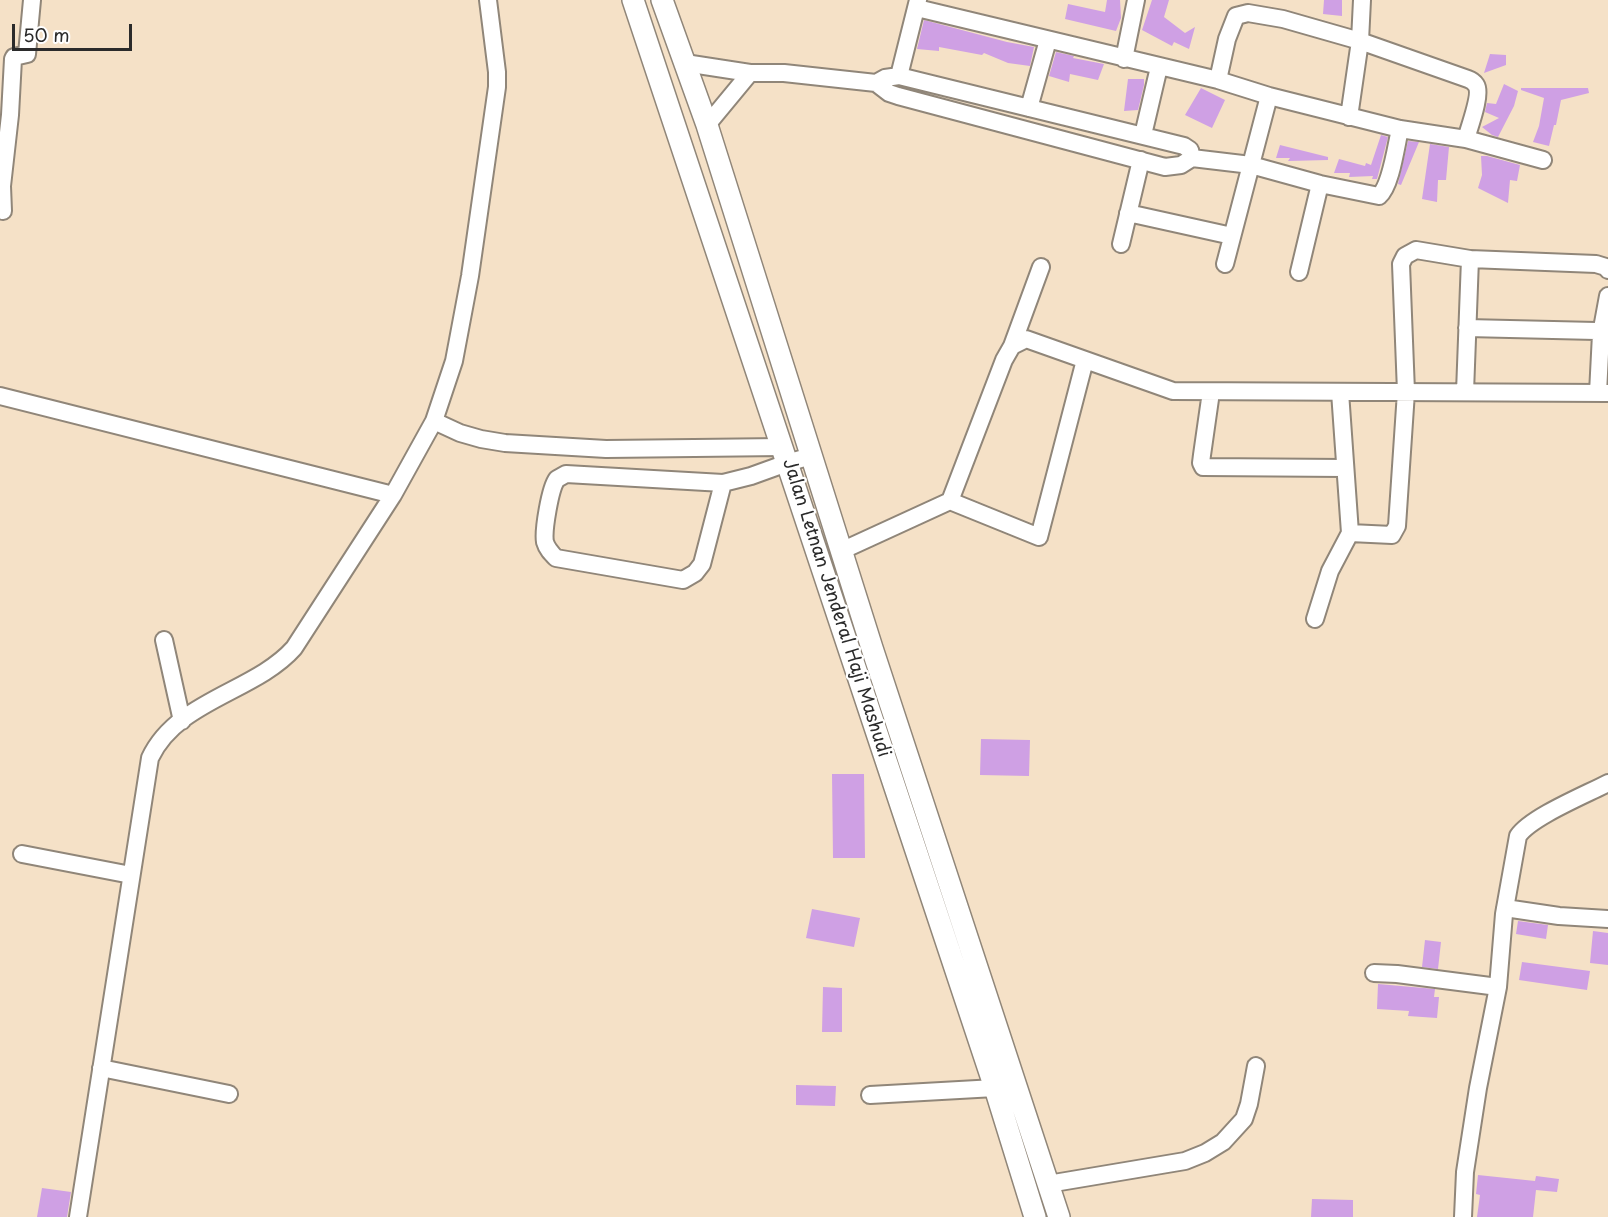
<!DOCTYPE html>
<style>
body{margin:0}
#map{position:relative;width:1608px;height:1217px;overflow:hidden;background:#f5e1c7;font-family:"Playpen Sans",sans-serif}
canvas{display:block}
.scale{position:absolute;left:12px;top:24px;width:120px;height:27px;box-sizing:border-box;border:3px solid #2b2b2b;border-top:0;padding-left:8px;font-size:18px;line-height:21px;white-space:nowrap;color:#2b2b2b;-webkit-text-stroke:4px #fff;paint-order:stroke}
</style>
<div id="map">
<canvas width="1608" height="1217"></canvas>
<div class="scale">50 m</div>
</div>
<script>
const ctx = document.querySelector('canvas').getContext('2d');
ctx.lineJoin = 'round';
function paint(path, color) {
  ctx.fillStyle = color;
  ctx.fill(path, 'evenodd');
}
function stroke(path, color, width, dash) {
  ctx.strokeStyle = color;
  ctx.lineWidth = width;
  ctx.lineCap = dash ? 'butt' : 'round';
  ctx.setLineDash(dash || []);
  ctx.stroke(path);
}
function write(font, color, halo, rows, align = 'center') {
  ctx.font = font + ' "Playpen Sans",sans-serif';
  ctx.lineWidth = 4.5;
  ctx.setLineDash([]);
  ctx.textBaseline = 'middle';
  ctx.strokeStyle = halo;
  ctx.fillStyle = color;
  for (const [text, x, y, turn = 0] of rows) {
    ctx.save();
    ctx.translate(x, y);
    ctx.rotate((+turn || 0) * Math.PI / 180);
    ctx.textAlign = isNaN(turn) ? turn : align;
    if (halo) ctx.strokeText(text, 0, 0);
    ctx.fillText(text, 0, 0);
    ctx.restore();
  }
}
const building = new Path2D(`
 M1107,0H1120L1121,18L1116,31L1065,19L1068,4L1105,12Z
 M1152,0H1169L1164,17L1185,33L1195,27L1189,49L1174,42L1172,46L1142,30Z
 M1324,0H1342V16L1323,14Z
 M924,20L1007,42L1034,47L1030,66L1008,63L984,53L982,55L939,47V51L917,49Z
 M1056,52L1074,56L1073,58L1104,64L1098,80L1070,74L1069,82L1049,76Z
 M1490,54L1506,55V65L1484,73Z
 M1128,79H1144V85L1138,110L1124,111Z
 M1504,84L1518,91L1514,106L1498,137L1492,135L1482,127L1499,118L1485,112L1487,103L1496,104Z
 M1201,88L1225,100L1212,128L1185,115Z
 M1521,88H1588L1589,93L1561,100L1556,125H1554L1549,146L1533,142L1539,126L1544,98L1521,90Z
 M1381,135L1388,137L1377,179H1372L1373,176L1349,177L1350,173H1334L1339,159L1365,166L1366,163L1371,165Z
 M1408,141L1419,142L1401,185L1398,184Z
 M1430,144L1449,147L1446,180H1438L1437,202L1422,199Z
 M1280,145L1328,157V160L1288,161L1290,158H1276Z
 M1481,156H1487L1520,165L1517,181L1510,180L1508,203L1478,188L1482,175Z
 M981,739L1030,740L1029,776L980,775Z
 M832,774H864L865,858H833Z
 M812,909L860,918L854,947L806,938Z
 M1518,921L1548,925L1546,939L1516,934Z
 M1593,931L1608,933V965L1590,963Z
 M1425,940L1441,942L1438,969L1422,967Z
 M1522,962L1590,971L1587,990L1519,980Z
 M1378,984L1435,989L1434,997H1439L1437,1018L1408,1016L1409,1011L1377,1009Z
 M823,987L842,988V1032H822Z
 M796,1085L836,1086L835,1106L796,1105Z
 M1478,1175L1535,1181L1536,1176L1559,1179L1557,1192L1536,1190L1533,1217H1477L1480,1195L1476,1194Z
 M42,1188L71,1192L67,1217H37Z
 M1312,1199L1353,1200V1217H1311Z`);
const minor = new Path2D(`
 M917,8L1218,80L1269,96L1400,129L1466,139L1543,160
 M1124,59L1136,0
 M685,63L750,73H784L876,83L889,93L898,96L1165,167L1181,165L1192,158L1251,165L1320,184L1374,195L1379,196C1391,186 1396,146 1400,129
 M899,76L918,0
 M1218,80L1227,39L1236,16L1248,13L1283,19L1360,41L1468,79C1471,80 1474,82 1476,85C1482,94 1469,128 1466,139
 M876,83L885,78L899,76L1184,146L1190,150L1192,158
 M1029,108L1048,40
 M1349,117L1360,41L1362,0
 M707,125L750,73
 M1143,135L1159,67
 M3,211L2,186L10,115L13,59L14,57L27,54L32,0
 M1128,213L1232,236
 M1121,244L1141,160
 M1470,259L1596,264L1606,267L1608,270
 M1225,264L1269,96
 M1299,272L1320,184
 M1467,328L1596,331L1601,334L1598,393
 M1601,334L1608,296
 M1012,346L1041,267
 M1211,392L1202,455L1201,463L1203,467L1345,468
 M0,396L393,495
 M434,421L460,433L481,439L505,443L606,449L782,447
 M723,483L702,564L695,573L683,580L556,558C551,553 547,549 545,542C543,531 550,488 557,479C559,478 564,475 566,474L723,483L751,476L787,463L811,456
 M950,501L1039,537L1085,360
 M1350,533L1392,535L1397,526L1406,392L1401,264L1405,256L1416,250L1470,259L1465,392
 M841,551L950,501L1004,360L1012,346L1026,339L1173,391L1608,393
 M1315,619L1330,571L1350,533L1340,392
 M164,640L182,721
 M22,854L131,875
 M1505,908L1559,916L1608,919
 M1374,973L1397,974L1498,987
 M101,1068L229,1094
 M870,1095L995,1088
 M1048,1184L1185,1161L1205,1153L1223,1142L1244,1119L1249,1104L1256,1066
 M78,1217L150,758C177,700 255,692 294,648L393,495L434,421L454,361L470,276L497,87V72L488,0
 M1463,1217L1465,1172L1478,1088L1498,987L1504,914L1518,836C1531,817 1585,795 1608,783`);
const major = new Path2D(`
 M633,0L995,1088L1035,1217
 M662,0L707,125L872,648L1059,1217`);
const streetNames = [
 ["Jalan Letnan Jenderal Haji Mashudi",836,608,72]
];
paint(building, '#cfa0e4');
stroke(minor, '#908679', 20);
stroke(major, '#908679', 24);
stroke(minor, '#fff', 16);
stroke(major, '#fff', 21);
write('18px', '#2b2b2b', '#fff', streetNames);
</script>
